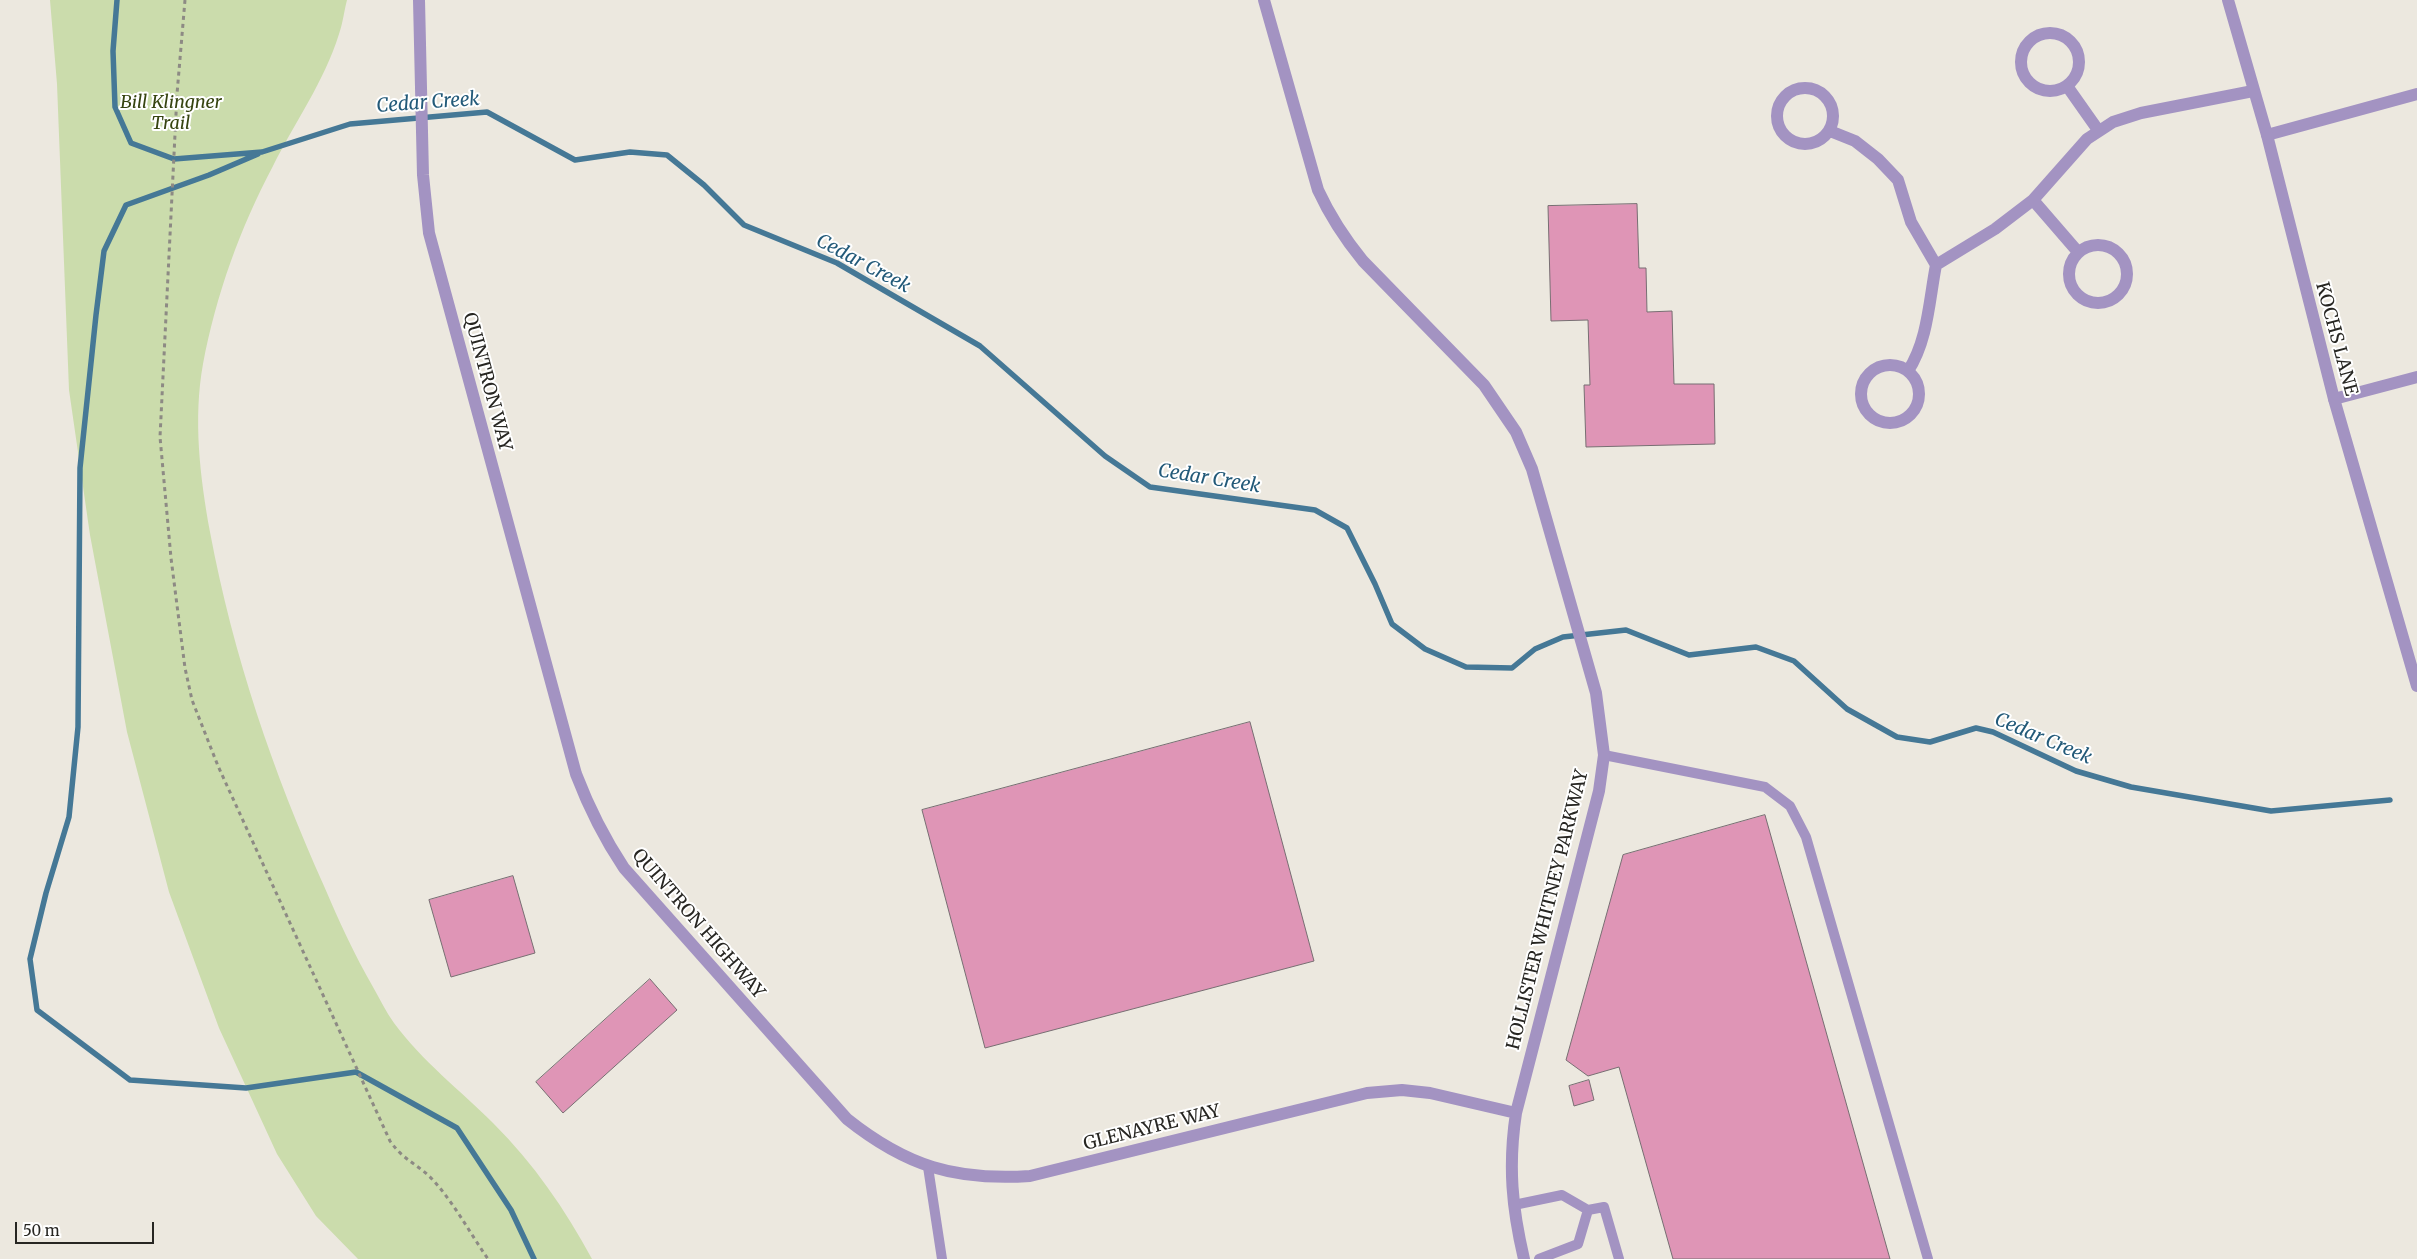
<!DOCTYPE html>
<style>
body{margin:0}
#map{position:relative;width:2417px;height:1259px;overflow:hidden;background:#ece8df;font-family:Merriweather,serif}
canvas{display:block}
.scale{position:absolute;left:15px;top:1222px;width:139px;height:22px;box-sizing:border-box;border:2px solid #272622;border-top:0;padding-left:6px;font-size:15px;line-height:18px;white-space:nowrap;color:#272622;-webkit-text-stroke:4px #fff;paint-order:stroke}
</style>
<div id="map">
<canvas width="2417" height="1259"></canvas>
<div class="scale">50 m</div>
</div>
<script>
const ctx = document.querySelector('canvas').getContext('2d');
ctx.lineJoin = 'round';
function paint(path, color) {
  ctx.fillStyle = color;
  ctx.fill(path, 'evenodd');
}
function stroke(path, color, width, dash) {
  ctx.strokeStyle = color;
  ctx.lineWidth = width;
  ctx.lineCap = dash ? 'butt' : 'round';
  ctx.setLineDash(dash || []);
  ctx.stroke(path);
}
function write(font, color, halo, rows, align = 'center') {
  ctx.font = font + ' Merriweather,serif';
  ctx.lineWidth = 4;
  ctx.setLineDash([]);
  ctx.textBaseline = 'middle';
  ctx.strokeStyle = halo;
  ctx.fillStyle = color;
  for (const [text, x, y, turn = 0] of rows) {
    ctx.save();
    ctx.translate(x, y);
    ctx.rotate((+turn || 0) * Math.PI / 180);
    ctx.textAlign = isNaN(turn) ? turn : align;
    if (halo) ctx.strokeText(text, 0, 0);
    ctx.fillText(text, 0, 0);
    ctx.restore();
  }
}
const green = new Path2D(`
 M50,0H347C344,11 343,23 339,34C324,82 295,122 273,166C240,228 216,295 203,364C193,419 200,477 210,532C233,655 273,772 324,886C339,921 354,954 373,987C380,999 386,1012 394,1023C422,1061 460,1090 493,1123C534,1164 565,1209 592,1259H358L316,1216L277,1154L219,1028L169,892L127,732L90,535L69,390L57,84Z`);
const stream = new Path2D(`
 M117,0L113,51L115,107L131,143L174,159L262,152L350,124L487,112L575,160L630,152L667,155L704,185L744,225L837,263L980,346L1105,456L1150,487L1315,510L1347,528L1375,584L1392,624L1425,649L1466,667L1512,668L1535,649L1563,637L1626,630L1689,655L1756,647L1794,661L1847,709L1897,737L1930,742L1976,728L1993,732L2076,771L2131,787L2271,811L2390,800
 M258,154L209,175L126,205L104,251L96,315L80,468L78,727L69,817L46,893L30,959L37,1010L130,1080L246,1088L356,1072L457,1128L511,1210L534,1259`);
const building = new Path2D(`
 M1637,204L1639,268H1646L1647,312L1672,311L1674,384H1714L1715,444L1586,447L1584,385H1590L1588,320L1551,321L1548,206Z
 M1250,722L1314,961L985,1048L922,810Z
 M1765,815L1890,1259H1673L1619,1067L1588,1076L1566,1060L1623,855Z
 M513,876L535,953L451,977L429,900Z
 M650,979L677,1010L563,1113L536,1082Z
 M1589,1080L1594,1100L1574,1106L1569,1086Z`);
const path = new Path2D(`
 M185,0L177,94L160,437L171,558L185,668L192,700L218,766L390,1141C404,1161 418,1164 433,1180C454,1203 470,1233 488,1259`);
const service = new Path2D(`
 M1604,755L1765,787L1790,806L1806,837L1928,1259
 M928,1167L942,1259
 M1514,1205L1562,1195L1588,1210L1604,1207L1619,1259
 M1539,1259L1578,1244L1588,1210`);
const minor = new Path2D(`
 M419,0L423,175L429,233L576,774C589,808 604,838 624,868L847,1119C906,1166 955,1181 1030,1176L1367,1093L1402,1090L1430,1093L1516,1113
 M1264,0L1318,190C1330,216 1345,239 1363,261L1484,385L1516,432L1532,469L1596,693L1604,755L1599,791L1516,1113C1508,1166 1512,1208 1524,1259
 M2021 62a29 29 0 1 1 58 0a29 29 0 1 1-58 0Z
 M2067,86L2098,130
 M1777 116a28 28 0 1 1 56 0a28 28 0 1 1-56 0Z
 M1830,131L1855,141L1878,159L1898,180L1911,222L1936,265
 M2267,135L2417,94
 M2033,200L2078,252
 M2069 274a29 29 0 1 1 58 0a29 29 0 1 1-58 0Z
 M1936,265L1995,229L2033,200L2087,139L2113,122L2141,113L2253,91
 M1861 394a29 29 0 1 1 58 0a29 29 0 1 1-58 0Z
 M1908,371C1928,340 1929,301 1936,265
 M2334,399L2417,377`);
const tertiary = new Path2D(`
 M2228,0L2267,135L2334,399L2417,686`);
const parkNames = [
 ["Bill Klingner",171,103],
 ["Trail",171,124]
];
const streetNames = [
 ["KOCHS LANE",2336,339,75],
 ["QUINTRON WAY",487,382,75],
 ["HOLLISTER WHITNEY PARKWAY",1548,910,-76],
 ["QUINTRON HIGHWAY",698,924,49],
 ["GLENAYRE WAY",1152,1128,-14]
];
const waterNames = [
 ["Cedar Creek",428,103,-4],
 ["Cedar Creek",863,264,28],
 ["Cedar Creek",1209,479,9],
 ["Cedar Creek",2043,739,23]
];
paint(green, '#cbdcac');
stroke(stream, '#457896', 5.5);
paint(building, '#df95b6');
stroke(building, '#776e72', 1);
stroke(path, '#8d8a84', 3, [4, 4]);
stroke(service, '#a393c2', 10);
stroke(minor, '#a393c2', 12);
stroke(tertiary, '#a393c2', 12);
write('italic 18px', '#364410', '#fff', parkNames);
write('18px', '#272622', '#fff', streetNames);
write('italic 19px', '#235a79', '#fff', waterNames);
</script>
